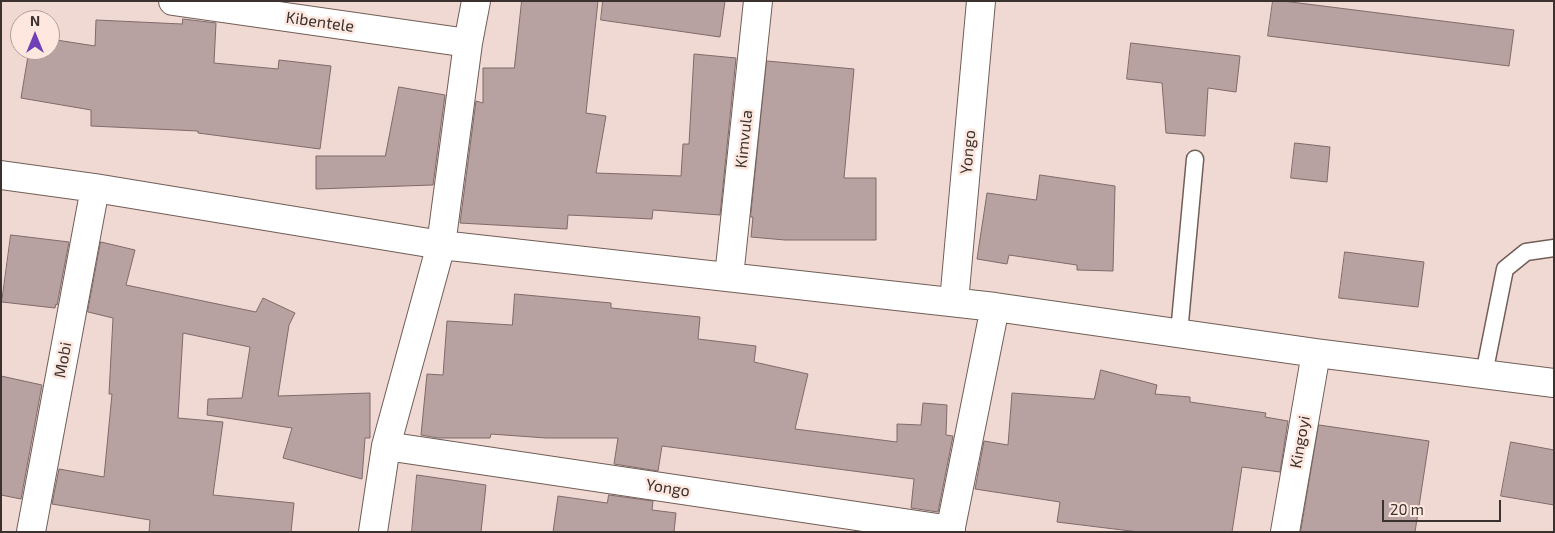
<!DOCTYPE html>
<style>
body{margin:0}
#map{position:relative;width:1555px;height:533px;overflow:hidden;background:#f0d9d2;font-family:"Exo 2",sans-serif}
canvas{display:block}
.frame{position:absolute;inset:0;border:2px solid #3b322f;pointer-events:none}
.north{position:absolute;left:10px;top:10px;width:50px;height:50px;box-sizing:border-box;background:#fde7df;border:1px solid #af9f99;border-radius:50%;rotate:0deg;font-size:14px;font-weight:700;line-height:20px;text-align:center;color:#3b322f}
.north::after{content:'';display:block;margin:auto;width:18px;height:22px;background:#6f3fb7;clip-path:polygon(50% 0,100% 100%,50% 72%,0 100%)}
.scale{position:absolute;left:1382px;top:500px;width:119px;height:22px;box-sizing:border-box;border:2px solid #3b322f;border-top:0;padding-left:6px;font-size:15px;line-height:18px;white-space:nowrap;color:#3b322f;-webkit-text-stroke:4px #fde7df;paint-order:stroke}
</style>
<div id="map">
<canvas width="1555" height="533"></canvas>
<div class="frame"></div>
<div class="north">N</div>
<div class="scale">20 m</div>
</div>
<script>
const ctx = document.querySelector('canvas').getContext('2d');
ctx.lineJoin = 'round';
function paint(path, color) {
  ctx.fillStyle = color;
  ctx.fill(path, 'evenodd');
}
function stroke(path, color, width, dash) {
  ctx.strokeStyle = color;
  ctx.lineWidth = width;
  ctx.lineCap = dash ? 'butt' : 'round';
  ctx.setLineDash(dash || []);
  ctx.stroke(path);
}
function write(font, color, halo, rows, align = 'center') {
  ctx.font = font + ' "Exo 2",sans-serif';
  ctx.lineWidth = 5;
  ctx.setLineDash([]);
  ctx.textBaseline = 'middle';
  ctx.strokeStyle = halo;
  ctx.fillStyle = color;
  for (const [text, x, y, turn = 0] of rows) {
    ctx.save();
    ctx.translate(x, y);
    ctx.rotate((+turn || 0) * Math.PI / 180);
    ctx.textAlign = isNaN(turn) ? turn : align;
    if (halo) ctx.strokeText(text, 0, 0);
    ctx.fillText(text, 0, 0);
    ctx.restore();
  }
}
const building = new Path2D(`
 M522,1H598L586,113L606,116L596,173L681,176L683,144H689L694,54L736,58L720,215L653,210L652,219L568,215L567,229L460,223L476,101L483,103V68H514Z
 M603,1H725L720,37L601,20Z
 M1273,1H1283L1514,30L1509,66L1268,36Z
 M183,19L216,23L214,63L278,69L279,60L331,66L320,149L198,133V131L91,126V110L21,98L29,50H50V39L95,46L96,20L182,24Z
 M1131,43L1240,56L1236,92L1208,88L1205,136L1166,133L1162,83L1127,79Z
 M767,61L854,69L844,178H876V240H785L751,237L753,217H751Z
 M399,87L445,95L433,185L316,189V156H385Z
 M1295,143L1330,147L1327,182L1291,178Z
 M1040,175L1115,186L1113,271L1077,270V265L1009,255L1007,264L977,259L987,193L1036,200Z
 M11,235L69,242L57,305L56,304L55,308L2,302Z
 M101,242L135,250L126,285L256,312L263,298L295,313L289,325L278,396L370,393V438H365L362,479L283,458L292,428L207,415L208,399L242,398L250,347L183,333L178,418L223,422L213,495L294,503L291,532H149L150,520L52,504L59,469L104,477L112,394H109L113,318L88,312Z
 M1345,252L1424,262L1418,307L1339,298Z
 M515,294L611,303V308L700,317L698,339L756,346L754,362L808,374L795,429L897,442V424L921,425L923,403L947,405L946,435L953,436L938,512L911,508L914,479L662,446L658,471L614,464L618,438H546L491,434L490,438H438L421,435L427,374L443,375L447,321L512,325Z
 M1101,370L1157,385L1155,394L1190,397V402L1266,413L1265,417L1288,421L1280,472L1242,467L1232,532H1139L1057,522L1060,502L975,489L984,441L1008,445L1012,393L1094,399Z
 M1,376L42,385L21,499L1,495Z
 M1319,425L1429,441L1415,532H1301Z
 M1511,442L1554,450V505L1501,496Z
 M417,475L486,485L481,532H412Z
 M609,495L653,501L652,510L676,513L674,532H553L558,496L607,503Z`);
const lane = new Path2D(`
 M1179,333L1195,159
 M1484,374L1505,269L1526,252L1554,248`);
const street = new Path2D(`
 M173,1L468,43
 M1,175L95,188L441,245L995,307L1316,353L1554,383
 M729,277L758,1
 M954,302L981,1
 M386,446L951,530
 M31,532L95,188
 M373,532L386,446L441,245L468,43L476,1
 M950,532L995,307
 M1285,532L1316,353`);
const streetNames = [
 ["Kibentele",320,22,8],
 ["Kimvula",744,139,-84],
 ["Yongo",968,152,-85],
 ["Mobi",63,360,-80],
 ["Kingoyi",1300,442,-80],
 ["Yongo",668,488,9]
];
paint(building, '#b7a1a1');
stroke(building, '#7f6a6a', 1);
stroke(lane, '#715e57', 19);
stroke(street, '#715e57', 30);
stroke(lane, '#fff', 16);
stroke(street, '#fff', 28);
write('16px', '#3b322f', '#fde7df', streetNames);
</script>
